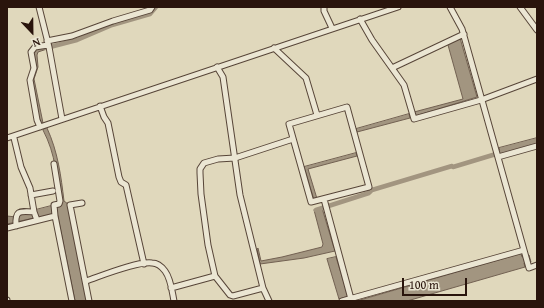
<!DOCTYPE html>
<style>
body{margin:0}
#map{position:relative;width:544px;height:308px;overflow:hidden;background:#e0d8bc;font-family:"Gentium Book Plus",serif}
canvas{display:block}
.frame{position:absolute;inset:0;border:8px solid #29140c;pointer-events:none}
.north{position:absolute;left:12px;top:12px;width:40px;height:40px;-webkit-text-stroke:3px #ebe6d3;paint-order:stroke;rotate:158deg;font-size:11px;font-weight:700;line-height:16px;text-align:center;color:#29140c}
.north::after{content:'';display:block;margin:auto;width:14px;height:18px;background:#29140c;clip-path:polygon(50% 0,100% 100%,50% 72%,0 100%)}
.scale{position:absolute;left:402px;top:278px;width:65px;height:18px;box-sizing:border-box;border:2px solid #29140c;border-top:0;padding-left:5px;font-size:12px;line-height:14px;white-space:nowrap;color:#29140c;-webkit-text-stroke:3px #ebe6d3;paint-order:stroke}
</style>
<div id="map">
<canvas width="544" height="308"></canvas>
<div class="frame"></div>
<div class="north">N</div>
<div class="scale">100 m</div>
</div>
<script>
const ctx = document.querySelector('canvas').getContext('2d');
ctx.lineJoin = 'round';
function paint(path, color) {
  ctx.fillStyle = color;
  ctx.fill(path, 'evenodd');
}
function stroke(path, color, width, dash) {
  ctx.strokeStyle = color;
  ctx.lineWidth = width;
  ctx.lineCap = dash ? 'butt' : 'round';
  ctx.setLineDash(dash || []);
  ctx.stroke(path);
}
const water = new Path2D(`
 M460,38L477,97L415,116L414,112L463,99L448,45Z
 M47,47V49L38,52L37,55L38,67L34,79L43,123L40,124C37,107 24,62 36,48Z
 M409,114L410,118L357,132L356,129Z
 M47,128C58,152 61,176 64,201L68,204L88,301H75L56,207L59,205C57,177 56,155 43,130Z
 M537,138V144L501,154L499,148Z
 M356,153L357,156L308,169L318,202L315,203L304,167Z
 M51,206L53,214L40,217L37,216L34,218L7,224V216L16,217V215Z
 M322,208L334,248H336L335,251L304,258L260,264L257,249L258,248L261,261L282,257L322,247L323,244L314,210Z
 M521,254L522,257L529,255L531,262L524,263L525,267L407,301H357Z
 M336,257L348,296L339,299L327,259Z`);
const canal = new Path2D(`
 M46,48L77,40L112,25L150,14L156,7
 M316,210L369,193L372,190L452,166L453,167L506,151`);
const minor = new Path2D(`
 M39,7L49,47L62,119
 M324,7V11L332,28
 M450,7L462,29L529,268L537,265
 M520,7L537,30
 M360,19L372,40L404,85L414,119L481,100L537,79
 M47,41L72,36L113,21L150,10L152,7
 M274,48L306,78L317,115
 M217,67L223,77L240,195L263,288L269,301
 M392,68L464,34
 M100,106L104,117L108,123L119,177L121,182L126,185L144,264
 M347,107L369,187L311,202L289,124Z
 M40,127L37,120L30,80L34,68L31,52L35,47L48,45
 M7,138L398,7
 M14,138L21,167L30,188L34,212L37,220
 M498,157L537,146
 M54,164L60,201L59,204L54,205L55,216L72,301
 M31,195L53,191
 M324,199L351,299
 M82,203L70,205L89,301
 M16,226C15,210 19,211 34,212
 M7,228L55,216
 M86,281C101,276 137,261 152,263C158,263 162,267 165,271C171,279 172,291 174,301
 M171,288L215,276
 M263,288L233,296L230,295L215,276L208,245L201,194L200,173V169L204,163L218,159L235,158L293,139
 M7,300V301
 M342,301L524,250`);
paint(water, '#a29580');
stroke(water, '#726152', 1);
stroke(canal, '#a29580', 4.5);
stroke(minor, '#574538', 7);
stroke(minor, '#ebe6d3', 5);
</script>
